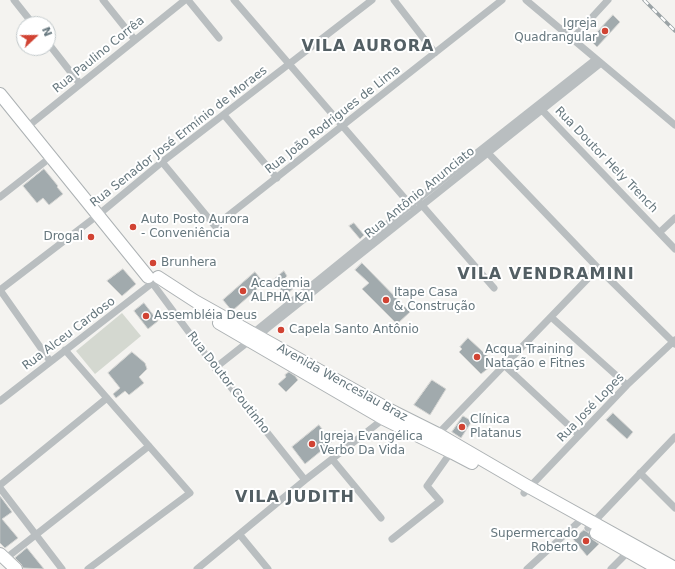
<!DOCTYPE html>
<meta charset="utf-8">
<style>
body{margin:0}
#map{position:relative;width:675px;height:569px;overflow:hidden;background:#f4f3f0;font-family:"DejaVu Sans",sans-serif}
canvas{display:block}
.north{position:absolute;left:16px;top:16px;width:40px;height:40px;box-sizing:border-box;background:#fff;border:1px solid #c2c9cb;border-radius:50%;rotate:68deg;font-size:11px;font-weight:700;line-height:16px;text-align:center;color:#66777e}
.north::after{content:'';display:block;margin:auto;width:14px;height:18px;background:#d14333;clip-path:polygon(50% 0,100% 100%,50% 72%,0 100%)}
</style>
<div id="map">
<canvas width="675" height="569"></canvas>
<div class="north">N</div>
</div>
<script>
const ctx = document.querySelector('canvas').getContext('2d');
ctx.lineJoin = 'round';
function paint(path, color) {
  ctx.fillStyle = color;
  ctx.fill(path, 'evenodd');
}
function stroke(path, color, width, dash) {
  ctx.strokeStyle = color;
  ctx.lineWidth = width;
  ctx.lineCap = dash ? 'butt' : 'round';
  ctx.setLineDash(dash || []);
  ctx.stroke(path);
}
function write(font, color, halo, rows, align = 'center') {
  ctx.font = font + ' "DejaVu Sans",sans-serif';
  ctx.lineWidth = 4;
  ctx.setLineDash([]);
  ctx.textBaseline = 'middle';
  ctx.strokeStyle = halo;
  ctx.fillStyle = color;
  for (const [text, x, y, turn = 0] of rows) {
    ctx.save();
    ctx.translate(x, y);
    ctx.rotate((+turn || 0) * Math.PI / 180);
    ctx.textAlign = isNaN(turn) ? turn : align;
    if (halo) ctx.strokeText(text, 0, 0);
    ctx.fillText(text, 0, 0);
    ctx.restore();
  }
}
const green = new Path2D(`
 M122,313L141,336L95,374L76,351Z`);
const building = new Path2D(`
 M613,15L620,22L597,47L590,40Z
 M44,169L58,186L57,187L63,194L49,205L43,198L37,203L23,186Z
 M354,223L364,235L360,239L349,226Z
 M362,263L410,312L397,324L362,289L369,283L355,270Z
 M123,269L136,284L122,296L107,281Z
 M284,271L287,276L285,278L294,288L283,297L280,294L282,291L276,284L274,286L271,282Z
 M255,272L264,283L232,311L223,300Z
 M144,303L158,321L148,329L134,311Z
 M468,338L495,363L481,374L459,352L462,349L460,347Z
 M132,352L145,363L147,369L139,377L144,383L129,395L125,391L116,398L113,394L120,388L108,373Z
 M289,372L295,376L298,380L286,392L278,384L286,377L285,375Z
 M432,380L446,389L430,415L414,405Z
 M613,413L633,432L627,439L606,420Z
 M463,416L472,421L461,438L452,432Z
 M319,425L332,442L305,464L292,447Z
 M0,496L12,512L2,519L18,538L5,548L0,543Z
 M584,530L589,533L592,539L599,544L587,556L573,539Z
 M27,548L44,569L23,568L21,564L15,558Z`);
const minor = new Path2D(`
 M14,0L33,24
 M103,0L135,40
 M188,0L219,38
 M234,0L414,209
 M394,0L435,53
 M526,0L675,125
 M572,39L608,0
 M48,43L80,84
 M540,108L675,249
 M224,115L277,178
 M27,127L185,0
 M486,151L598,268L675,344
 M162,162L215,226L502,0
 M0,197L51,157
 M420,203L494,288
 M660,232L675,218
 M153,284L214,366L305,480
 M0,290L98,215L162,162L372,0
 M0,290L50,361
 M551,317L627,385
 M253,336V333L417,200L596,59
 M65,350L190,493L88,569
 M504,365L579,435
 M215,368L253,338L258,336L269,327L601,63
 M0,401L151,284
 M436,436L598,268
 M332,459L381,518
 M640,473L675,508
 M0,485L107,398
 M0,488L62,569
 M524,493L627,385L675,340
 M588,528L675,437
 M240,535L268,569
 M392,539L440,501L427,486L451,452
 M5,559L149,446
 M197,569L305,480L386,417
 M527,569L584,517
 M611,569L630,550`);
const major = new Path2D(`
 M0,94L148,277
 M158,277L195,301L390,410L438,434L529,487L675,568
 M219,323L384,419L451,452L472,463
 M596,533L659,569
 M0,554L16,569`);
const rail = new Path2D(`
 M644,0L675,31`);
const markers = [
 [605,31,4,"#d14333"],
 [133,227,4,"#d14333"],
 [91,237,4,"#d14333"],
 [153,263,4,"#d14333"],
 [243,291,4,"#d14333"],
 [386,300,4,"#d14333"],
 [146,316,4,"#d14333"],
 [281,330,4,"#d14333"],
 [477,357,4,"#d14333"],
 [462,427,4,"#d14333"],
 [312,444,4,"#d14333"],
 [586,541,4,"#d14333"]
];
const poiNames = [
 ["Igreja",597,24,"right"],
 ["Quadrangular",597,38,"right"],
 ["Auto Posto Aurora",141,220],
 ["- Conveniência",141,234],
 ["Drogal",83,237,"right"],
 ["Brunhera",161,263],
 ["Academia",251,284],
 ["ALPHA KAI",251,298],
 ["Itape Casa",394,293],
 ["& Construção",394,307],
 ["Assembléia Deus",154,316],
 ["Capela Santo Antônio",289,330],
 ["Acqua Training",485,350],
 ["Natação e Fitnes",485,364],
 ["Clínica",470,420],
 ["Platanus",470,434],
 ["Igreja Evangélica",320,437],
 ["Verbo Da Vida",320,451],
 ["Supermercado",578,534,"right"],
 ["Roberto",578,548,"right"]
];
const streetNames = [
 ["Rua Paulino Corrêa",99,55,-39],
 ["Rua João Rodrigues de Lima",333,120,-38],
 ["Rua Senador José Ermínio de Moraes",179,137,-38],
 ["Rua Doutor Hely Trench",606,160,46],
 ["Rua Antônio Anunciato",420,193,-39],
 ["Rua Alceu Cardoso",69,334,-37],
 ["Rua Doutor Coutinho",228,383,52],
 ["Avenida Wenceslau Braz",342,383,29],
 ["Rua José Lopes",591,408,-46]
];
const districtNames = [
 ["VILA AURORA",368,47],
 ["VILA VENDRAMINI",546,275],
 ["VILA JUDITH",295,498]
];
paint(green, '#d4d8d0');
paint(building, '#a1aaad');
stroke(building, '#d5d5d3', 1);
stroke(major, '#adb2b4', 14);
stroke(minor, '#b9bec0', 7);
stroke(major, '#fff', 12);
stroke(rail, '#9ba3a6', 3.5);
stroke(rail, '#fff', 2, [6]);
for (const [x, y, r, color] of markers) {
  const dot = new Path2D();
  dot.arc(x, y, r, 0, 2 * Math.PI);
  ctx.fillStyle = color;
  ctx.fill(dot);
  stroke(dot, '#fff', 1.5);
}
write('12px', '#66777e', '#fff', poiNames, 'left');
write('12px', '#66777e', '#fff', streetNames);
ctx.letterSpacing = '1px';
write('bold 16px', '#535f64', '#fff', districtNames);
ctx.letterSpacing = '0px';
</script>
